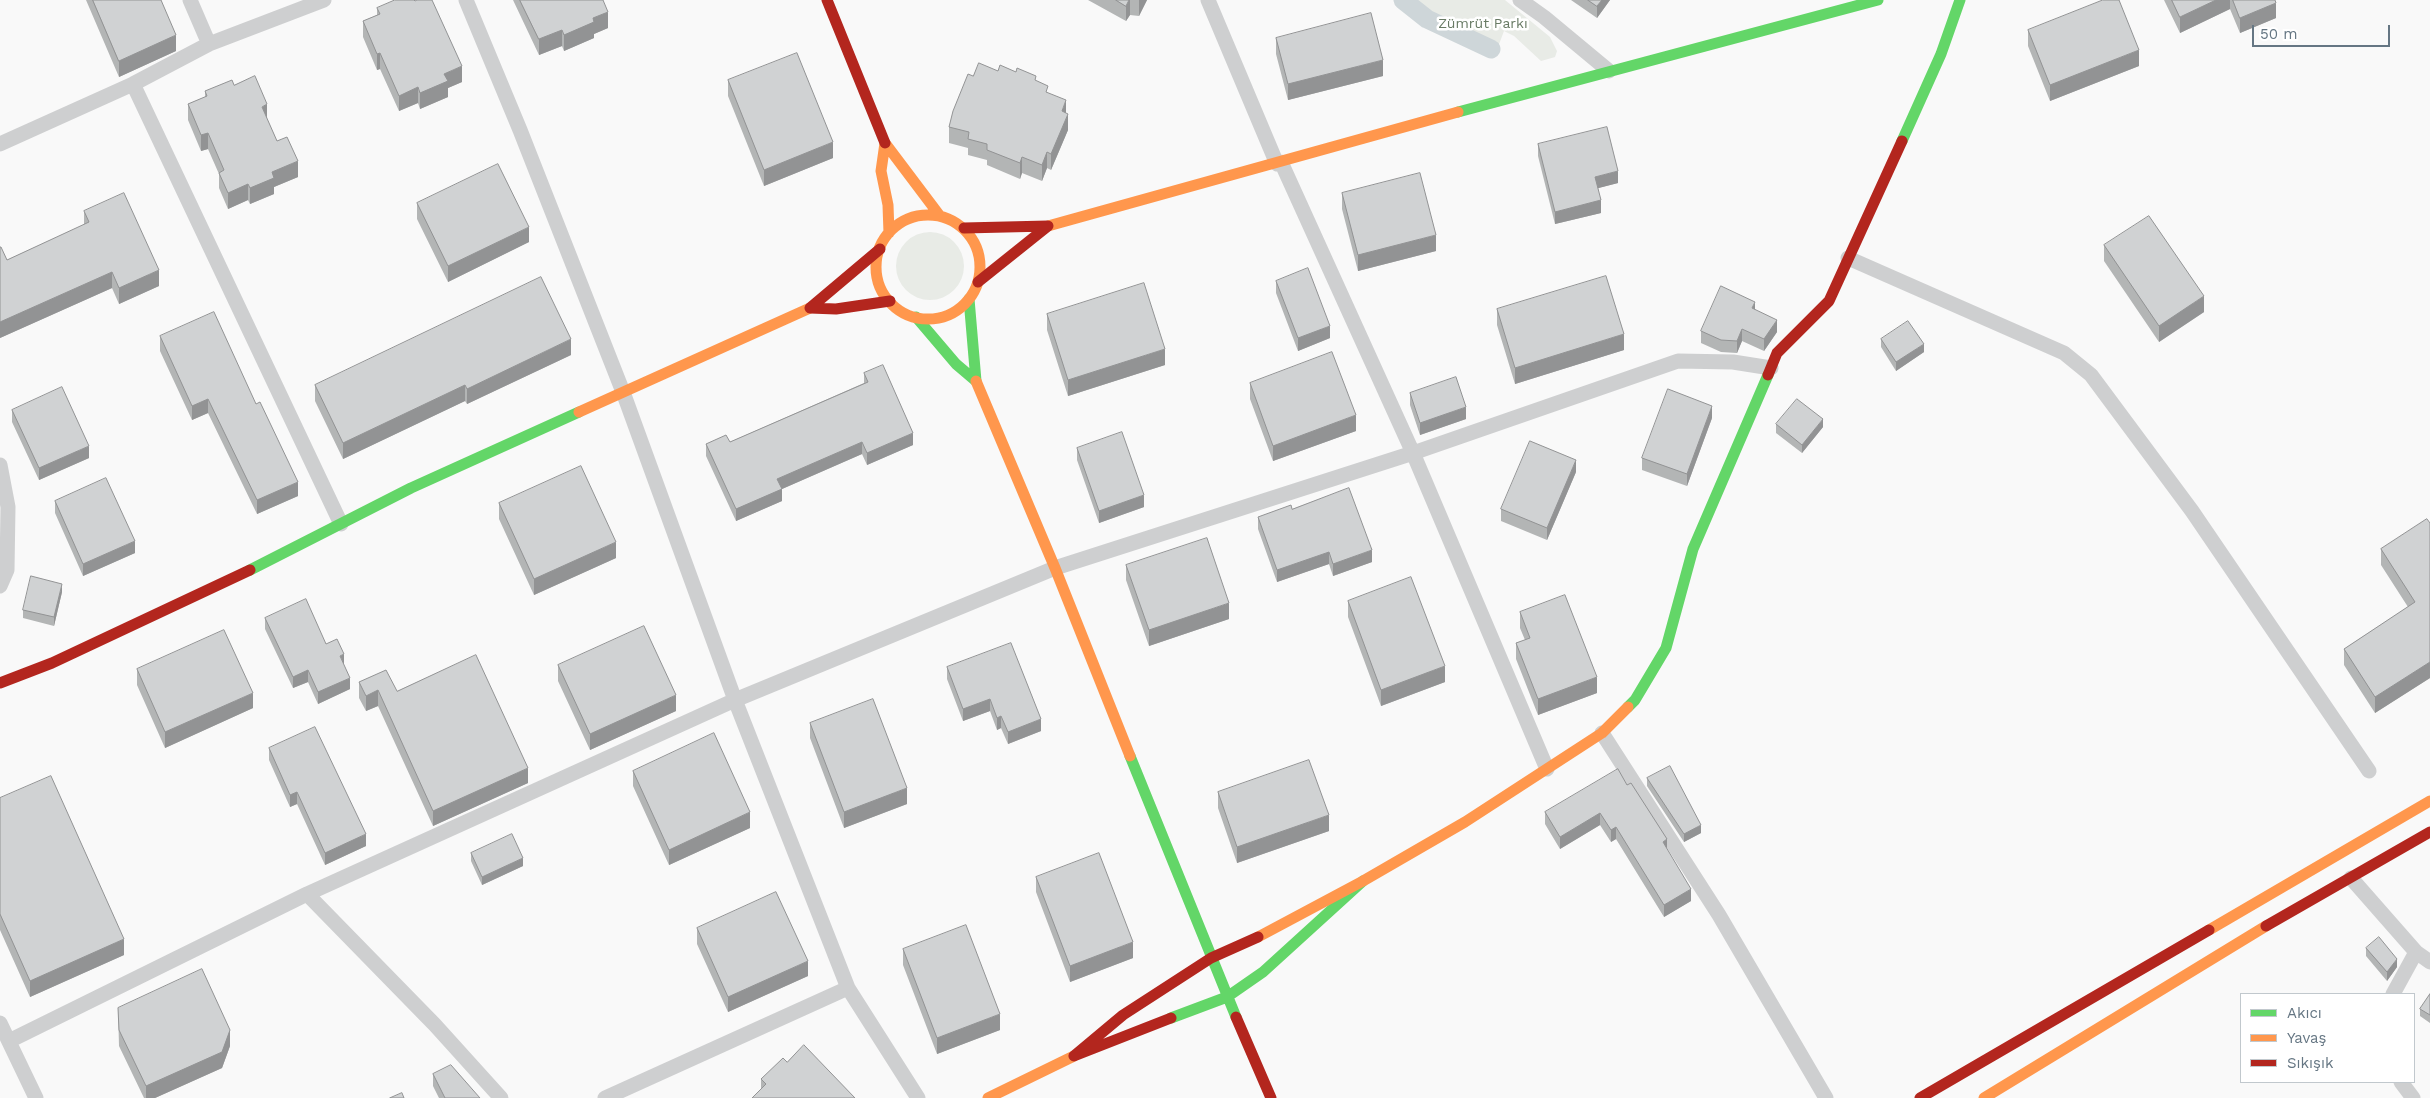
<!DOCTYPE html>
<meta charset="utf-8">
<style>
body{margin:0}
#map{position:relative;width:2430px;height:1098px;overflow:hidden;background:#f9f9f9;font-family:"Work Sans",sans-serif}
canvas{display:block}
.legend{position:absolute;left:2240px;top:993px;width:175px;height:90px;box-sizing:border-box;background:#fff;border:1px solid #c1c8cd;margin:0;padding:6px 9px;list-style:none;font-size:15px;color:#657683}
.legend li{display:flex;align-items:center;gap:10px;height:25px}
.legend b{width:25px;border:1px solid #c1c8cd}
.scale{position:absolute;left:2252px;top:25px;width:138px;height:22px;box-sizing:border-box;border:2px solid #657683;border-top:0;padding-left:6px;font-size:15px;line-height:18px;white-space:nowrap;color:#657683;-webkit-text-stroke:4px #fff;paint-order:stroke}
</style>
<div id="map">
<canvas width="2430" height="1098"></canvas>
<ul class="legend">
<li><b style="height:6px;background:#63d668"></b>Akıcı</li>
<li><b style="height:6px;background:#ff974d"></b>Yavaş</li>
<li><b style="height:6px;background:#b3261e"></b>Sıkışık</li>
</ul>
<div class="scale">50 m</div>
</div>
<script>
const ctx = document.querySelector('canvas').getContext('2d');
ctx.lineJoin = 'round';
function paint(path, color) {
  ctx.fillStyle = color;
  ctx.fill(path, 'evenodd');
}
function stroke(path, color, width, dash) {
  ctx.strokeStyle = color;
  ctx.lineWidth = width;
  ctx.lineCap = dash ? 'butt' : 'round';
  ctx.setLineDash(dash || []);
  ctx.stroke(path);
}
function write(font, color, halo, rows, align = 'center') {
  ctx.font = font + ' "Work Sans",sans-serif';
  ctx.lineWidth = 5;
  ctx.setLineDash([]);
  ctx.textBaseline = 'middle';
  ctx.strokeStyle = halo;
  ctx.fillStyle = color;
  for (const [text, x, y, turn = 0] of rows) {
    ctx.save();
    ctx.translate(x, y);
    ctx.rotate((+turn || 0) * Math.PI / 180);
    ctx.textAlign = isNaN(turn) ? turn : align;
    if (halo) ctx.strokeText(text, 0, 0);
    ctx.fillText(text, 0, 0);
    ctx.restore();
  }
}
const green = new Path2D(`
 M1397,0H1505L1550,37L1557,51L1555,57L1541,61L1514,36L1504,31L1495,55L1430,25Z
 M896 266a34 34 0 1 1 68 0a34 34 0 1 1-68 0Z`);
const canal = new Path2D(`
 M1403,0L1427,19L1491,49`);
const street = new Path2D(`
 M190,0L209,44
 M466,0L520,130L623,392L735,700L848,988L918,1098
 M1208,0L1277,164
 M1520,0L1544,17L1609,71
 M133,84L341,524
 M0,144L133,84L209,44L324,0
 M1281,162L1413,453L1547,769
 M1848,258L2064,353L2091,375L2192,511L2369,771
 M0,465L8,507L7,570L0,586
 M1602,733L1719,915L1826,1098
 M2351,878L2416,952L2430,962
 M307,894L435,1025L501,1098
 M2393,994L2416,952
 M0,1023L36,1098
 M9,1041L307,894L735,700L1055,568L1413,453L1678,361L1733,362L1771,368
 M2401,1082L2413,1098
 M605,1098L848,988`);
const fast = new Path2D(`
 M1458,112L1878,0
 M1902,141L1941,54L1960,0
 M916,317L956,364L976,381L969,299
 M250,570L411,488L579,412
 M1628,707L1635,700L1666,648L1693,549L1768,375
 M1130,756L1236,1017
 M1171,1018L1227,997L1263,972L1363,881`);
const slow = new Path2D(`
 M876 267a52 52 0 1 1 104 0a52 52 0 1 1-104 0Z
 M1048,226L1458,112
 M889,233L888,205L881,171L885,143L940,216
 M976,381L1055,568L1130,756
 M579,412L810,308
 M2209,930L2430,801
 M1258,937L1363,881L1465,822L1602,733L1628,707
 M988,1098L1074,1056
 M1984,1098L2266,926`);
const jam = new Path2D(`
 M827,0L885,143
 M964,228L1048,226L978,282
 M880,249L810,308L836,309L890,301
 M1768,375L1777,353L1829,301L1902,141
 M0,683L52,663L250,570
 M2266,926L2430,832
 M1236,1017L1271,1098
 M1171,1018L1074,1056L1123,1015L1211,958L1258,937
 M1920,1098L2209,930`);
const wall = new Path2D(`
 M86,0H161L176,51L119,77Z
 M513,0H603L608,28L594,34V38L564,51L562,46L539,55Z
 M1088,0H1147L1139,16L1130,15L1126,21Z
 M1571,0H1610L1597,18Z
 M2164,0H2275L2276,18L2240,33L2230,9L2180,33Z
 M377,8L462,82L448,88V97L420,109L418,103L399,111L380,69L377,70L363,37V21L377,15Z
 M2028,30L2139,66L2050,101L2028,46Z
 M1276,38L1383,76L1288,100L1276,54Z
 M998,71L1036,81L1066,113L1068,130L1051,170L1047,168L1042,181L1022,173L1020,179L987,165V160L968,155V148L949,143V127Z
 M728,80L833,158L764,186L728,96Z
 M234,85L267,119L277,141L298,177L274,187V194L250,204L248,200L228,209L219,188V174L208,149L201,151L188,120V104L205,97V91Z
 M1538,144L1618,183L1598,188L1601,213L1555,224L1538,156Z
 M1342,193L1436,251L1358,271L1342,209Z
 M417,203L529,242L448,282L417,219Z
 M84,211L159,286L119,304L112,288L0,338V247L7,260L84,225Z
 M2104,245L2204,312L2159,342L2104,261Z
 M1276,281L1330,338L1298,351L1276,293Z
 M1497,309L1624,350L1515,384L1497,325Z
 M1755,309L1777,332L1764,351L1742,341L1737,353L1721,352L1701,343V331Z
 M1047,314L1165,365L1068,396L1047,330Z
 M160,336L298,496L257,514L208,413L192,420L160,351Z
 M1881,339L1924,352L1896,371L1881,347Z
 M571,355L467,404L465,401L343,459L315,401V385Z
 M864,373L913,445L867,465L862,454L782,489V501L736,521L706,456V444L730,442L864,383Z
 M1250,383L1356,431L1273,461L1250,399Z
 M1410,393L1466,419L1420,435L1410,405Z
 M12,410L89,458L39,480L12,422Z
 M1712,418L1687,486L1642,470V458Z
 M1776,424L1823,427L1802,453L1776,433Z
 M1077,448L1144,507L1099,523L1077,460Z
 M1576,472L1547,540L1501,521V509Z
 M55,501L135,553L83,576L55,513Z
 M499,503L616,558L534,595L499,519Z
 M1258,517L1372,562L1333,576L1329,564L1277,582L1258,529Z
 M2427,519L2430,678L2375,713L2344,665V649L2408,607L2381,565V549Z
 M1126,565L1229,619L1149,646L1126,580Z
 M62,592L54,626L23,618V610Z
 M1348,601L1445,682L1381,706L1348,617Z
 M1520,612L1597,693L1538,715L1516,659V643L1525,640L1520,628Z
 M265,618L326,644L350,689L318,704L308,682L293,688L265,629Z
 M558,665L676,711L590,750L558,681Z
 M947,667L1041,731L1008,744L1001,728L997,730L990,711L963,721L947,679Z
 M137,669L253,708L165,748L137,685Z
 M359,682L397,691L528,783L433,826L378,706L366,711L359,698Z
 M810,723L907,804L844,828L810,738Z
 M269,748L366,846L325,865L297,804L290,807L269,760Z
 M633,771L750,828L669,865L633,786Z
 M1647,778L1701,833L1684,842L1647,786Z
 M1627,785L1667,849L1691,901L1664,917L1616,839L1611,842L1600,825L1560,849L1545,824V812Z
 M1218,792L1329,831L1237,863L1218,808Z
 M0,798L124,955L30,997L0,930Z
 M471,853L523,866L482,885L471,861Z
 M1036,877L1133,958L1070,982L1036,892Z
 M697,928L808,976L728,1012L697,944Z
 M2366,948L2397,967L2387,981L2366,956Z
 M903,949L1000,1030L937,1054L903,965Z
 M2430,994V1023L2420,1016V1009Z
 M118,1008L230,1046L222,1068L155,1098H144L119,1046Z
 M787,1062L761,1089V1079Z
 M433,1074L480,1098H439L433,1086Z`);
const shadedWall = new Path2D(`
 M1129,0H1130V15L1126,21V6Z
 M1139,0H1147L1139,16Z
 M1602,0H1610L1597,18V6Z
 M2216,0H2230V9L2180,33V17Z
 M2276,3V18L2240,33V18Z
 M608,12V28L594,34V38L564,51V35L593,18Z
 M562,30V46L539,55V39Z
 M176,35V51L119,77V61Z
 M2139,50V66L2050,101V85Z
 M380,53V69L377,70V54Z
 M1383,60V76L1288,100V84Z
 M462,66V82L448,88V97L420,109V93L444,74Z
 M418,87V103L399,111V96Z
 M1066,100V116L1062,111Z
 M267,104V120L262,107Z
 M1068,114V130L1051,170V154Z
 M208,133V149L201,151V135Z
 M833,142V158L764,186V170Z
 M1047,152V168L1042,181V165Z
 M1022,157V173L1020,179V163Z
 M298,161V177L274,187V194L250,204V188L272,172Z
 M1618,171V183L1595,189V177Z
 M248,184V200L228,209V193Z
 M1601,200V213L1555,224V212Z
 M529,227V242L448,282V266Z
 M1436,235V251L1358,271V255Z
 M159,270V286L119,304V288Z
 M112,272V288L0,338V322Z
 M2204,296V312L2159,342V326Z
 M1755,302V314L1752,308Z
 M1777,320V332L1764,351V339Z
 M1330,326V338L1298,351V338Z
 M1742,329V341L1737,353V341Z
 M1624,334V350L1515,384V368Z
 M571,339V355L467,404V389Z
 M1924,344V352L1896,371V362Z
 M1165,349V365L1068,396V380Z
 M465,385V401L343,459V443Z
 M208,399V413L192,420V406Z
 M1712,406V418L1687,486V474Z
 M1466,407V419L1420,435V423Z
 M1356,415V431L1273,461V446Z
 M1823,419V427L1802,453V445Z
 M913,433V445L867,465V453Z
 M862,442V454L782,489V501L736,521V509L777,479Z
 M89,446V458L39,480V468Z
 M1576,460V472L1547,540V528Z
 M298,482V496L257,514V500Z
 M1144,495V507L1099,523V511Z
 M135,541V553L83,576V564Z
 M616,542V558L534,595V579Z
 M1372,550V562L1333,576V564Z
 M1329,552V564L1277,582V570Z
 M62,584V592L54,626V617Z
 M1229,603V619L1149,646V630Z
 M344,654V665L340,656Z
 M2430,662V678L2375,713V697Z
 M1445,666V682L1381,706V690Z
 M308,670V682L293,688V677Z
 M1597,677V693L1538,715V699Z
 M350,678V689L318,704V692Z
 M378,690V706L366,711V696Z
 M253,693V708L165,748V732Z
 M676,695V711L590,750V734Z
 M990,699V711L963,721V709Z
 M1001,716V728L997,730V718Z
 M1041,719V731L1008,744V732Z
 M528,768V783L433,826V811Z
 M907,788V804L844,828V812Z
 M297,792V804L290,807V795Z
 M750,812V828L669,865V850Z
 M1600,813V825L1560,849V837Z
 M1329,815V831L1237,863V847Z
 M1701,825V833L1684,842V834Z
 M1616,827V839L1611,842V830Z
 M366,834V846L325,865V853Z
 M1667,839V851L1663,842Z
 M523,858V866L482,885V877Z
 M1691,889V901L1664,917V905Z
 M124,939V955L30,997V981Z
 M1133,942V958L1070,982V966Z
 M2397,959V967L2387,981V972Z
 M808,961V976L728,1012V997Z
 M1000,1014V1030L937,1054V1038Z
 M230,1030V1046L222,1068L155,1098H146V1086Z`);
const building = new Path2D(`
 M93,0H161L176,35L119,61Z
 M395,0H414L415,1L417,0H432L462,66L444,74L448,81L420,93L418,87L399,96L380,53L377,54L363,21L380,14L377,8Z
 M520,0H603L608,12L593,18L594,22L564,35L562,30L539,39Z
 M1116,0H1129L1126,6Z
 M1588,0H1602L1597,6Z
 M2103,0H2119L2139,50L2050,85L2028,30Z
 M2172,0H2216L2180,17Z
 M2233,0H2275L2276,3L2240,18Z
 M1371,13L1383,60L1288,84L1276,38Z
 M797,53L833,142L764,170L728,80Z
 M979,63L998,71L1000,65L1016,72L1017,68L1036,76L1035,80L1048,86L1046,92L1066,100L1062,111L1068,114L1051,154L1047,152L1042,165L1022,157L1020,163L987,150V144L968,139L969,132L949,127L953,111L968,74L973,76Z
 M255,76L267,104L262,107L277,141L287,137L298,161L272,172L274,178L250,188L248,184L228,193L219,173L224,170L208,133L201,135L188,104L207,96L205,91L232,80L234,85Z
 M1607,127L1618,171L1595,177L1601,200L1555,212L1538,144Z
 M498,164L529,227L448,266L417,203Z
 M1420,173L1436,235L1358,255L1342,193Z
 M124,193L159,270L119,288L112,272L0,322V247H1L7,260L89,222L84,211Z
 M2149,216L2204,296L2159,326L2104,245Z
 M1308,268L1330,326L1298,338L1276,281Z
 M1606,276L1624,334L1515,368L1497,309Z
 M541,277L571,339L467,389L465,385L343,443L315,385Z
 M1144,283L1165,349L1068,380L1047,314Z
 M1721,286L1755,302L1752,308L1777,320L1764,339L1742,329L1737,341L1721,340L1701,331Z
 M214,312L256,404L260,402L298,482L257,500L208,399L192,406L160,336Z
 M1908,321L1924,344L1896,362L1881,339Z
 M1332,352L1356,415L1273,446L1250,383Z
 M883,365L913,433L867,453L862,442L777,479L782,489L736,509L706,444L726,435L730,442L868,382L864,373Z
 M1456,377L1466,407L1420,423L1410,393Z
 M62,387L89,446L39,468L12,410Z
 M1668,389L1712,406L1687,474L1642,458Z
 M1797,399L1823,419L1802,445L1776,424Z
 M1122,432L1144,495L1099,511L1077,448Z
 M1530,441L1576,460L1547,528L1501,509Z
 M581,466L616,542L534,579L499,503Z
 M106,478L135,541L83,564L55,501Z
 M1349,488L1372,550L1333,564L1329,552L1277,570L1258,517L1291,505L1292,509Z
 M2427,519L2430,523V662L2375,697L2344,649L2415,602L2381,549Z
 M1207,538L1229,603L1149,630L1126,565Z
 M31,576L62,584L54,617L23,610Z
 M1411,577L1445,666L1381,690L1348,601Z
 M1565,595L1597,677L1538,699L1516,643L1530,638L1520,612Z
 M306,599L326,644L337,639L344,654L340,656L350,678L318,692L308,670L293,677L265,618Z
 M644,626L676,695L590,734L558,665Z
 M224,630L253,693L165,732L137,669Z
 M1011,643L1041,719L1008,732L1001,716L997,718L990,699L963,709L947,667Z
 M476,655L528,768L433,811L378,690L366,696L359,682L386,670L397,691Z
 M873,699L907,788L844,812L810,723Z
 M315,727L366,834L325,853L297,792L290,795L269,748Z
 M714,733L750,812L669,850L633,771Z
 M1309,760L1329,815L1237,847L1218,792Z
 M1670,766L1701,825L1684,834L1647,778Z
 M1618,769L1627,785L1631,783L1667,839L1663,842L1691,889L1664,905L1616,827L1611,830L1600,813L1560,837L1545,812Z
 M51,776L124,939L30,981L0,914V798Z
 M512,834L523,858L482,877L471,853Z
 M1099,853L1133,942L1070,966L1036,877Z
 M776,892L808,961L728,997L697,928Z
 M966,925L1000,1014L937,1038L903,949Z
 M2379,937L2397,959L2387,972L2366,948Z
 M202,969L230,1030L222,1052L146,1086L119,1030L118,1008Z
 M2430,994V1015L2420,1009Z
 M804,1045L855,1098H752L766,1084L761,1079L783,1058L787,1062Z
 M451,1065L480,1098H445L433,1074Z
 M402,1093L404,1098H390Z`);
const parkNames = [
 ["Zümrüt Parkı",1483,24]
];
paint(green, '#e8ebe6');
stroke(canal, '#ced6d9', 19);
stroke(street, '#cecfd0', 15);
stroke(fast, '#63d668', 11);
stroke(slow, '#ff974d', 11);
stroke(jam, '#b3261e', 11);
paint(wall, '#b3b5b5');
paint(shadedWall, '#929394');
paint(building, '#d0d2d3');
stroke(building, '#929394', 1);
write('14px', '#687a64', '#fff', parkNames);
</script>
